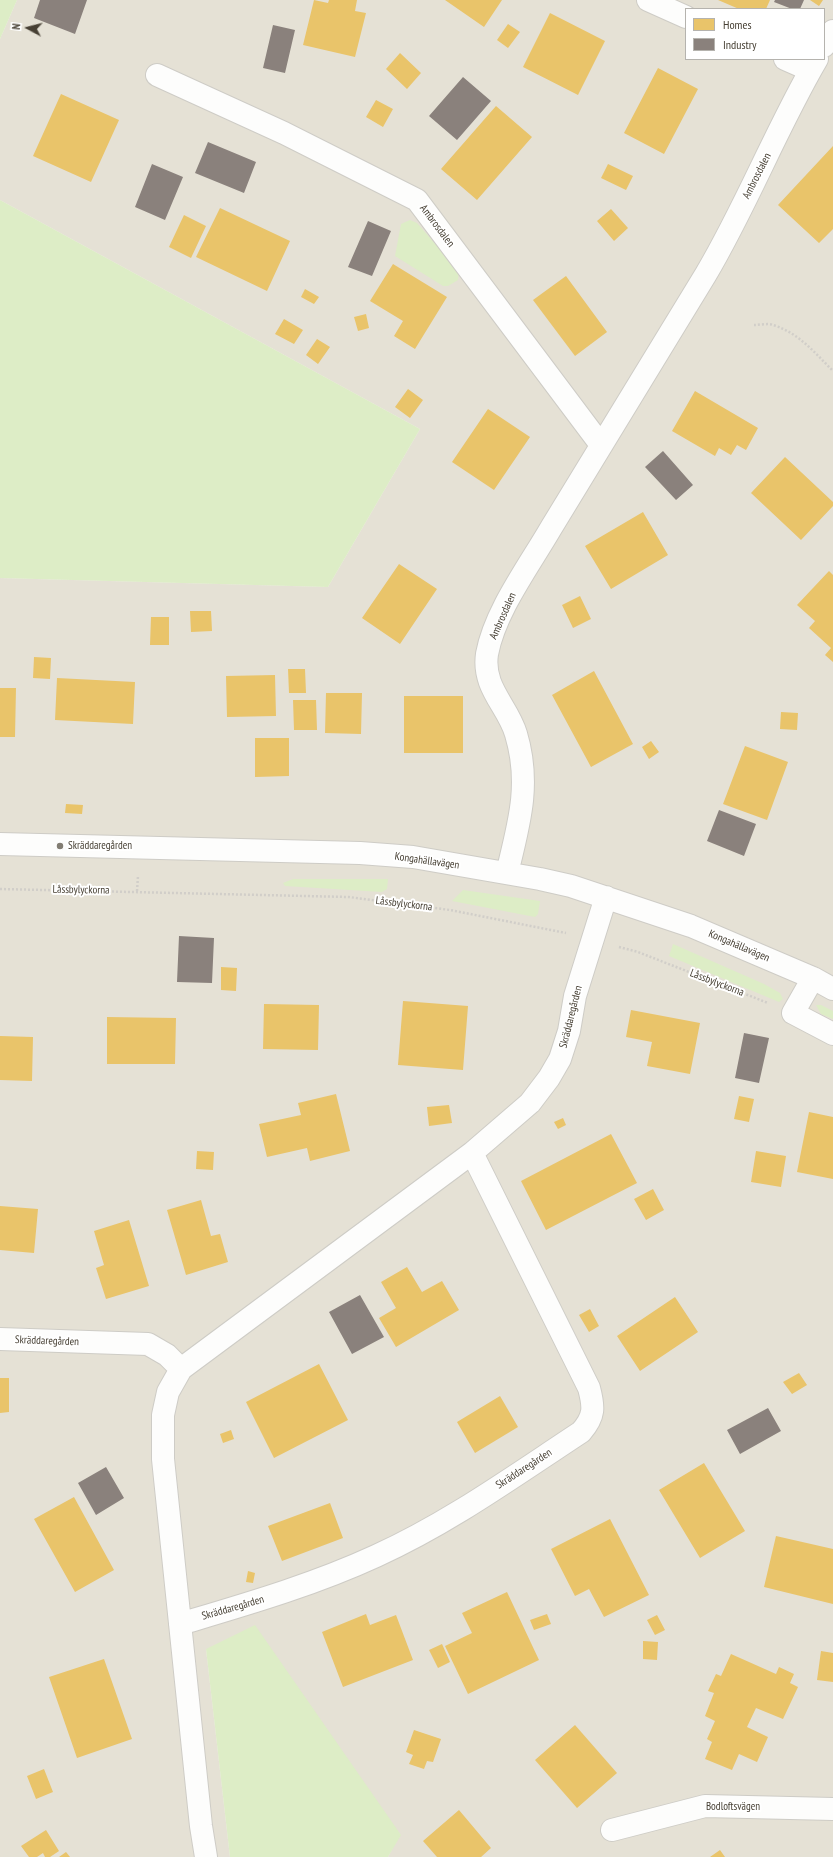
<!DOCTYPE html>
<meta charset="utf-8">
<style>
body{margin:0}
#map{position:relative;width:833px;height:1857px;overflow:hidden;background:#f0efe8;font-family:"PT Sans Narrow",sans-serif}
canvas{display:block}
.legend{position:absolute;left:685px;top:8px;width:140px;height:52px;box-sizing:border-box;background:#fff;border:1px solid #b5b3ae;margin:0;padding:5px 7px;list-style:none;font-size:12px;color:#474034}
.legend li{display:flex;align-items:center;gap:8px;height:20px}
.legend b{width:20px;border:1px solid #b5b3ae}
.north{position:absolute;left:8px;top:8px;width:40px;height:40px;-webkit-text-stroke:3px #fff;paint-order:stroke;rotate:277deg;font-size:11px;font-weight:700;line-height:16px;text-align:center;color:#474034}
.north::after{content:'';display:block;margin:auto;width:14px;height:18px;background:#474034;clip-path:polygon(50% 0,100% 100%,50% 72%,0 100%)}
</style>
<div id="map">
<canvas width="833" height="1857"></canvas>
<ul class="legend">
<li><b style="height:11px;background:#e9c46a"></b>Homes</li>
<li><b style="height:11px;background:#8a817c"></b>Industry</li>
</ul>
<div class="north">N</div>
</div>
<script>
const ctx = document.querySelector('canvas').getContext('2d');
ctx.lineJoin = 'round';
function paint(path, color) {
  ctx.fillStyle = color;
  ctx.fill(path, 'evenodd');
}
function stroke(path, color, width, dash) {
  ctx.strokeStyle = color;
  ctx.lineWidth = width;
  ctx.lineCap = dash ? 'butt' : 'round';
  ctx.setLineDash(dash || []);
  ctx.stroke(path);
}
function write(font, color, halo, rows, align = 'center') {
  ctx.font = font + ' "PT Sans Narrow",sans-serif';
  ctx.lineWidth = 4;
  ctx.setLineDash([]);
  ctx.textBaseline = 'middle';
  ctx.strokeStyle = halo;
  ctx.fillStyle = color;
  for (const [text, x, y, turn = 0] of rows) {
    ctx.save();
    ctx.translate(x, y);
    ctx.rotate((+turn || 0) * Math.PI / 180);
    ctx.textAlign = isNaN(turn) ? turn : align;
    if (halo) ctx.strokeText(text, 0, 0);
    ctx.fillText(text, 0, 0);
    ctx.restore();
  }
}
const residential = new Path2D(`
 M17,0H833V1857H388L400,1834L206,1649L230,1857H0V578L328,587L420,429L0,200V39ZM686,9H824V59H686Z`);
const green = new Path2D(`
 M0,0H17L0,39Z
 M0,200L420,429L328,587L0,578Z
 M410,220L417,223L459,271L458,280L448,286H443L395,256L401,224Z
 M293,879H388L387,889L382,892L285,886L283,883Z
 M463,890L540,901L538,914L535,917L452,901Z
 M673,944L764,984L780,993L783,999L779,1002L669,956Z
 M816,1005H821L833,1011V1019L821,1014Z
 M255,1625L401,1835L388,1857H230L206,1649Z`);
const homes = new Path2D(`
 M314,0L328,3L329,0H357L355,11L366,13L355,57L303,45Z
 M445,0H502L484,27Z
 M718,0H770L766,9H739Z
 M810,0H823L819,6Z
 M550,13L605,41L578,95L523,67Z
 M508,24L520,32L508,48L497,40Z
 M400,53L421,73L407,89L386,69Z
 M658,68L698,89L664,154L624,133Z
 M61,94L119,120L91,182L33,156Z
 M376,100L393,109L383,127L366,117Z
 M496,106L532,137L477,200L441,169Z
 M833,146V229L819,243L778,205Z
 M608,164L633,176L626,190L601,178Z
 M220,208L290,241L267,291L196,257Z
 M611,209L628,228L614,241L597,221Z
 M184,215L206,226L191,258L169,247Z
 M393,264L447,297L415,349L394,336L403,321L370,301Z
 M566,276L607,332L575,356L533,300Z
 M305,289L319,297L314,304L301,297Z
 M366,314L369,328L358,331L354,317Z
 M284,319L303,330L294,344L275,334Z
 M317,339L330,347L318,364L306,355Z
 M408,389L423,400L410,418L395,407Z
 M695,391L758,428L746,450L737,445L731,455L719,448L715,456L672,431Z
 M488,409L530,437L494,490L452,462Z
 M785,457L833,502V506L801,540L751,493Z
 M643,512L668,555L611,589L585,546Z
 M399,564L437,589L400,644L362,618Z
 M829,571L833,575V662L825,655L831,648L809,628L815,621L797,605Z
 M580,596L591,619L573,628L562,605Z
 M190,611H211L212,631L191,632Z
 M151,617H169V645H150Z
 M34,657L51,658L50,679L33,678Z
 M288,669H305L306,693H289Z
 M594,671L633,744L591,767L552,695Z
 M275,675L276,716L227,717L226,676Z
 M57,678L135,682L133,724L55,720Z
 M0,688H16L15,737H0Z
 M326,693H362L361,734L325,733Z
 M404,696H463V753H404Z
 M293,700H316L317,730H294Z
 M781,712L798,713L797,730L780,729Z
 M255,738H289V776L255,777Z
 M651,741L659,752L649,759L642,747Z
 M745,746L788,762L767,820L723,804Z
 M66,804L83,805L82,814L65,813Z
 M221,967L237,968L236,991L221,990Z
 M403,1001L468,1006L463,1070L398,1065Z
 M264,1004L319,1005L318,1050L263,1049Z
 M631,1010L700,1023L690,1074L647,1066L652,1042L626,1037Z
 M107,1017L176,1018L175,1064H107Z
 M0,1036L33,1037L32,1081L0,1080Z
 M336,1094L350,1151L310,1161L307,1148L267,1157L259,1124L301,1115L298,1103Z
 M739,1096L754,1099L749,1122L734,1119Z
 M449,1105L452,1123L429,1126L427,1107Z
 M809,1112L833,1117V1179L797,1172Z
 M563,1118L566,1125L558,1129L554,1122Z
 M611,1134L637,1183L546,1230L521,1181Z
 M197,1151L214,1152L213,1170L196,1169Z
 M756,1151L786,1156L781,1187L751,1182Z
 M653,1189L664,1210L646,1220L634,1199Z
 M201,1200L211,1236L220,1234L228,1262L186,1275L167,1210Z
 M0,1206L38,1209L34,1253L0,1250Z
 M129,1220L149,1286L106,1299L96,1268L104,1265L94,1231Z
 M407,1267L422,1292L442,1281L459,1310L396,1347L379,1318L396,1308L381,1282Z
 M675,1297L698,1332L640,1371L617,1336Z
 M590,1309L599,1326L589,1332L579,1315Z
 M319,1364L348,1420L274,1458L246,1402Z
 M799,1373L807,1385L792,1394L783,1382Z
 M0,1378H9V1412L0,1413Z
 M500,1396L518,1427L475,1453L457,1422Z
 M231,1430L234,1439L223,1443L220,1434Z
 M704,1463L745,1531L700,1558L659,1490Z
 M74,1497L114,1570L75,1592L34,1519Z
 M330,1503L343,1538L282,1561L268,1526Z
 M610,1519L649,1595L604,1617L589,1589L575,1596L551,1549Z
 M776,1536L833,1549V1604L764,1587Z
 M248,1571L255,1573L253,1583L246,1582Z
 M507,1592L539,1660L468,1694L445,1646L472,1633L462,1613Z
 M366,1614L370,1625L396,1615L413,1660L343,1687L322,1632Z
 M547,1614L551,1624L534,1630L530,1620Z
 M657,1615L665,1630L655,1635L647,1620Z
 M643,1641L658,1642L657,1660L643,1659Z
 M442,1644L450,1662L438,1668L429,1650Z
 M821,1651L833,1653V1682L817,1680Z
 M731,1654L776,1674L779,1667L794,1674L790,1683L798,1687L783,1719L756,1708L747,1727L768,1737L757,1762L739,1754L732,1770L705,1759L712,1742L707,1739L715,1721L705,1716L714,1693L708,1691L716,1674L721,1676Z
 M104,1659L132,1739L77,1758L49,1677Z
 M575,1725L617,1773L577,1808L535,1760Z
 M414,1730L441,1739L433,1762L427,1761L424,1769L409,1764L413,1755L406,1752Z
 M44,1769L53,1792L36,1799L27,1776Z
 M459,1810L491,1848L481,1857H437L423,1841Z
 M46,1830L59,1851L50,1857H45L43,1853L37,1857H29L21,1846Z
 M720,1850L725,1857H710Z
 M66,1852L70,1857H59Z`);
const industry = new Path2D(`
 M40,0H87L75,34L34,18Z
 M775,0H804L800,9H792L774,2Z
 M273,25L295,30L285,73L263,68Z
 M463,77L491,101L457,140L429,116Z
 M208,142L256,162L244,193L195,173Z
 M152,164L183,177L165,220L135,207Z
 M368,221L391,231L372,276L348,267Z
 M663,451L693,485L676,500L645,467Z
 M719,810L756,824L744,856L707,841Z
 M179,936L214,938L212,983L177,982Z
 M744,1033L769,1038L759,1083L735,1078Z
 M360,1295L384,1337L352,1354L329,1312Z
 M768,1408L781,1431L740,1454L727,1430Z
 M106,1467L124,1498L96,1515L78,1483Z`);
const path = new Path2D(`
 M754,325C760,325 768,323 773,325C799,333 815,353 833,371
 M0,889L349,897L450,910L566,933
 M137,891L138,876
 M619,947L638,952L768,1003`);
const minor = new Path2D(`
 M648,0L686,17
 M824,46L833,31
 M785,59L810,70
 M157,75L284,133L417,200L601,445
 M0,844L360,853L413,857L540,879L571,886L691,926L813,978L833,989
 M507,873C519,824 531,784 516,734C508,706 482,688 487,654C495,611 529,566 551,528C602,443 655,359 706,274C747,205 776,129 817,59
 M813,978L793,1013L833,1034
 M0,1339L148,1344L167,1355L181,1369
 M180,1624C247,1604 313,1585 376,1556C449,1523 514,1476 581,1432C595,1416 594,1407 589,1388L472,1153
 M612,1830L705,1806L833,1809
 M206,1857L201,1826L163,1459V1415L168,1392L181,1369L472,1153L530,1103L549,1078L560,1059L569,1031L575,996L606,897`);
const markers = [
 [60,846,4,"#827d73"]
];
const streetNames = [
 ["Ambrosdalen",757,176,-63],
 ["Ambrosdalen",437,226,53],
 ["Ambrosdalen",503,616,-66],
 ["Kongahällavägen",427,861,8],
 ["Låssbylyckorna",81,890,1],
 ["Låssbylyckorna",404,904,7],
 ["Kongahällavägen",739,946,23],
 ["Låssbylyckorna",717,983,21],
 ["Skräddaregården",571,1017,-76],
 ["Skräddaregården",47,1341,2],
 ["Skräddaregården",524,1469,-33],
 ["Skräddaregården",233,1608,-16],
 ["Bodloftsvägen",733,1807]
];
const poiNames = [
 ["Skräddaregården",68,846]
];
paint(residential, '#e5e1d5');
paint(green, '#ddedc6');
paint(homes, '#e9c46a');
paint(industry, '#8a817c');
stroke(minor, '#ceccc6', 24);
stroke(path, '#d1cec9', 2.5, [2, 2]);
stroke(minor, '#fdfdfc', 22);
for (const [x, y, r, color] of markers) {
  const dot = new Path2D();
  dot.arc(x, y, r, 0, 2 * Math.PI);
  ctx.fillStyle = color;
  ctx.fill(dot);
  stroke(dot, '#fff', 1.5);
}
write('11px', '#474034', '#fff', streetNames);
write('11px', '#474034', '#fff', poiNames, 'left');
</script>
